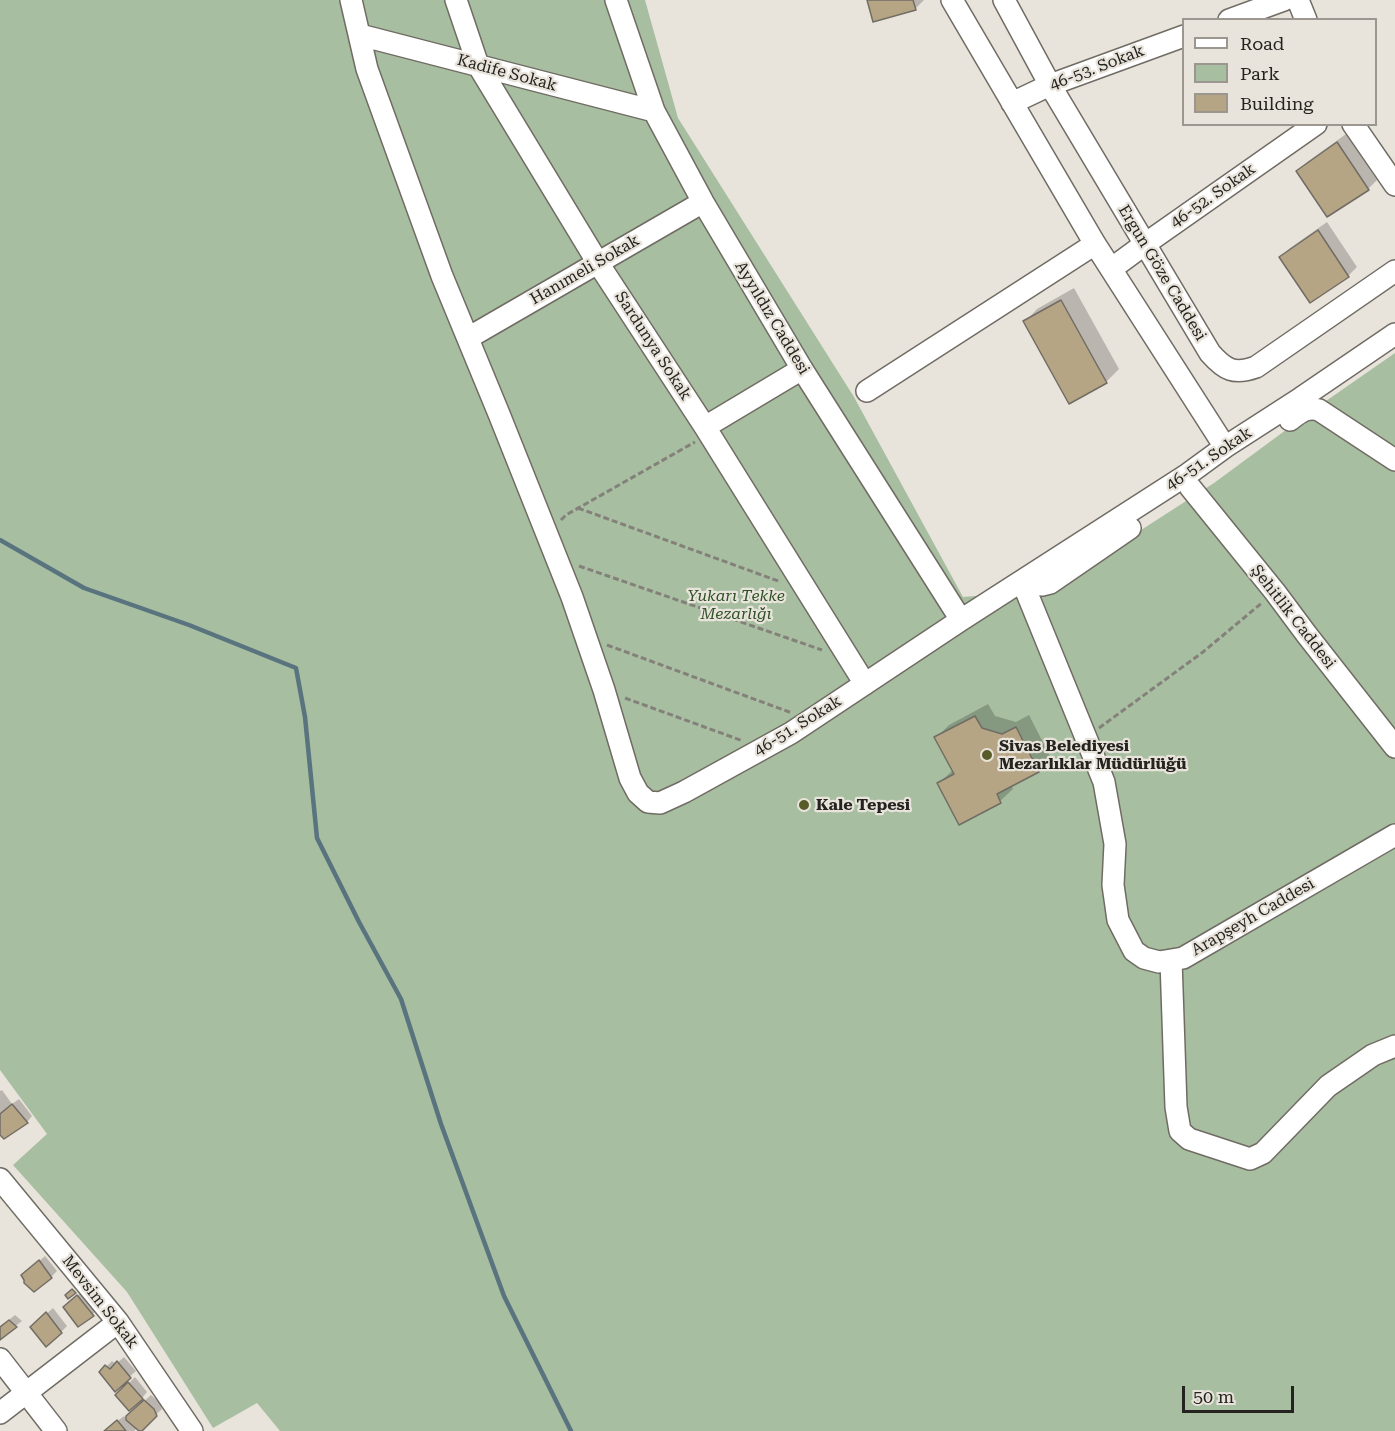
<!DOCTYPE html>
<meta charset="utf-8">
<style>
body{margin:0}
#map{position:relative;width:1395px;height:1431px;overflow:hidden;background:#e9e4db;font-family:"Roboto Serif",serif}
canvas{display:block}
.legend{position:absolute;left:1182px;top:18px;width:195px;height:108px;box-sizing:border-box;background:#e9e4db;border:2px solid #9b9790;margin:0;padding:8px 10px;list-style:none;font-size:18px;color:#25231f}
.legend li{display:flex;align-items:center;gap:12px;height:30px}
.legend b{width:30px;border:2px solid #9b9790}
.scale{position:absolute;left:1182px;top:1386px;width:112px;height:27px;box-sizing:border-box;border:3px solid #25231f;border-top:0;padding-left:8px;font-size:18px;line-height:21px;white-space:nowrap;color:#25231f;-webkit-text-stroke:4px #e9e4db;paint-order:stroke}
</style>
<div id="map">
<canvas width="1395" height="1431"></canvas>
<ul class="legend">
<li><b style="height:8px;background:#fff"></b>Road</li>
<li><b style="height:16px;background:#a7bea1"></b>Park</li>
<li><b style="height:16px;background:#b5a584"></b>Building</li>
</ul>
<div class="scale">50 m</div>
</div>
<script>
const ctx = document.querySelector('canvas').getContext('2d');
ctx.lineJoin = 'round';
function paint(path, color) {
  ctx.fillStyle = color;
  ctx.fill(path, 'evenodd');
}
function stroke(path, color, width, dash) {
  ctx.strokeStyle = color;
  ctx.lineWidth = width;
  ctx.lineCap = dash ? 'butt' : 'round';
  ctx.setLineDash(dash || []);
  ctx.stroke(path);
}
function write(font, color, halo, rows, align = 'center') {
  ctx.font = font + ' "Roboto Serif",serif';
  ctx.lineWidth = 4.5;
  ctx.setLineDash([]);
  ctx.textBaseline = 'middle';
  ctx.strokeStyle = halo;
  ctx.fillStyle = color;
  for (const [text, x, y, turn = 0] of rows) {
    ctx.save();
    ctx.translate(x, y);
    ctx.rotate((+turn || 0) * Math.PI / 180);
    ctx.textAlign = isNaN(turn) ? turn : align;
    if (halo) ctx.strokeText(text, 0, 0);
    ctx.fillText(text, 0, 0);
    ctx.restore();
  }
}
const green = new Path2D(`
 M0,0H645L678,118L854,397L963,597L1048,590L1214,483L1313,410L1395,353V1431H280L257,1403L213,1428L127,1292L13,1165L47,1134L0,1070Z`);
const shadow = new Path2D(`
 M869,0H924L915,9Z
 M1346,134L1377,180L1368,189L1298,171L1307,162Z
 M1327,222L1357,267L1348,276L1281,257L1290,248Z
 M1074,288L1119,369L1106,382L1025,322L1037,309Z
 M988,704L995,716L1016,722L1029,715L1051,758L1039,770L1011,785L1013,789L1000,801L960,823L939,783L953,770L936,738L949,725Z
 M2,1090L12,1104L19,1099L32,1116L27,1122L0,1133V1091Z
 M45,1256L57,1271L51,1277L29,1270Z
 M84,1290L99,1309L78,1325L71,1301Z
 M53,1308L67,1326L61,1332L32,1327Z
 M15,1315L22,1321L0,1338V1327Z
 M124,1357L136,1371L115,1390L101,1372L112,1361L116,1364Z
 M135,1377L147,1392L142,1398L117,1395Z
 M151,1395L160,1403L162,1409L140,1430L137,1428L134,1431H105L124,1416L127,1420L134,1410Z`);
const stream = new Path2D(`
 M0,540L84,588L189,625L296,668L305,717L317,838L359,922L401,999L441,1124L504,1296L571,1431`);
const building = new Path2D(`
 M867,0H913L916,10L873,22Z
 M1337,142L1369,190L1327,217L1296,171Z
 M1318,230L1349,277L1310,303L1279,257Z
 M1061,300L1107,383L1069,404L1023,321Z
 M975,716L982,728L1002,734L1016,727L1039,772L997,794L1001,803L959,825L937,783L954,774L934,737Z
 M12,1104L28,1123L4,1139L0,1135V1114Z
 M39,1260L52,1278L34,1292L24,1283V1280L21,1275Z
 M72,1289L76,1293L68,1299L65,1295Z
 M77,1295L94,1316L78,1327L63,1307Z
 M46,1312L62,1333L46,1347L30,1327Z
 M9,1320L17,1327L0,1340V1327Z
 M117,1361L131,1378L115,1392L99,1372L105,1365L110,1369Z
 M128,1382L143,1399L129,1411L115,1395Z
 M144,1400L154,1409L157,1416L142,1431H139L126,1420V1416Z
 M117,1420L126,1431H104Z`);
const path = new Path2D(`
 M578,508L781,582
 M561,520L566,515L695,442
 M579,566L822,650
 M607,645L792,713
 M625,698L743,741
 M1099,728L1203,652L1263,602`);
const minor = new Path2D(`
 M351,0L367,69L442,276L499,414L572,597L604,690L630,778L638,793L648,802L660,803L684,792L791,733L961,620L1188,474L1225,447L1301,398L1395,334
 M456,0L478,65L598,263L705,427L865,684
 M616,0L654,111L703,202L802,369L961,620
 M952,0L1095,244L1225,447
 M1004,0L1050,85L1210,353C1225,370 1234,375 1256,367L1395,271
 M1298,0L1306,20
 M1229,20L1284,0
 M360,35L654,111
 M1012,103L1050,85L1184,36
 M1353,124L1395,185
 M1111,269L1145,244L1316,124
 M468,338L703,202
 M867,391L1095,244
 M1290,420C1299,413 1307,406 1319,410L1395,460
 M705,427L802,369
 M1190,487L1275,592L1307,635L1395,747
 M1022,581L1104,782L1115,844L1113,885L1118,920L1134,951L1144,958L1159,962L1183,958L1395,835
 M1022,581L1042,585L1050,583L1130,528
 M1171,960L1176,1107L1180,1131L1189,1139L1250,1159L1263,1153L1328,1086L1373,1055L1395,1046
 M0,1179L118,1322L192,1431
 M0,1359L56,1431
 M0,1413L118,1322`);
const markers = [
 [987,755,6,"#595c29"],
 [804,805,6,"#595c29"]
];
const streetNames = [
 ["46-53. Sokak",1097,68,-21],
 ["Kadife Sokak",507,73,15],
 ["46-52. Sokak",1213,196,-35],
 ["Hanımeli Sokak",585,270,-30],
 ["Ergun Göze Caddesi",1162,273,59],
 ["Ayyıldız Caddesi",772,318,59],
 ["Sardunya Sokak",653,346,57],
 ["46-51. Sokak",1209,459,-34],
 ["Şehitlik Caddesi",1293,617,52],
 ["46-51. Sokak",798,726,-32],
 ["Arapşeyh Caddesi",1253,917,-30],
 ["Mevsim Sokak",100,1302,52]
];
const parkNames = [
 ["Yukarı Tekke",736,596],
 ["Mezarlığı",736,614]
];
const poiNames = [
 ["Sivas Belediyesi",999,746],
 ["Mezarlıklar Müdürlüğü",999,764],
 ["Kale Tepesi",816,805]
];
paint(green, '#a7bea1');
paint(shadow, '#0003');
stroke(stream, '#59747e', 4.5);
paint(building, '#b5a584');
stroke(building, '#716d65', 1.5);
stroke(minor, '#706c64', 24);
stroke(path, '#84807a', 3, [6, 3]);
stroke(minor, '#fff', 21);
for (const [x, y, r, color] of markers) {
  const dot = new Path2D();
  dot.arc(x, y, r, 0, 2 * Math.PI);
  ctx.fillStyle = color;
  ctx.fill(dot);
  stroke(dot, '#e9e4db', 2);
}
write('16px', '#25231f', '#e9e4db', streetNames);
write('italic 16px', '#2f5126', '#e9e4db', parkNames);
write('bold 16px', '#25231f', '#e9e4db', poiNames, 'left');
</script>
